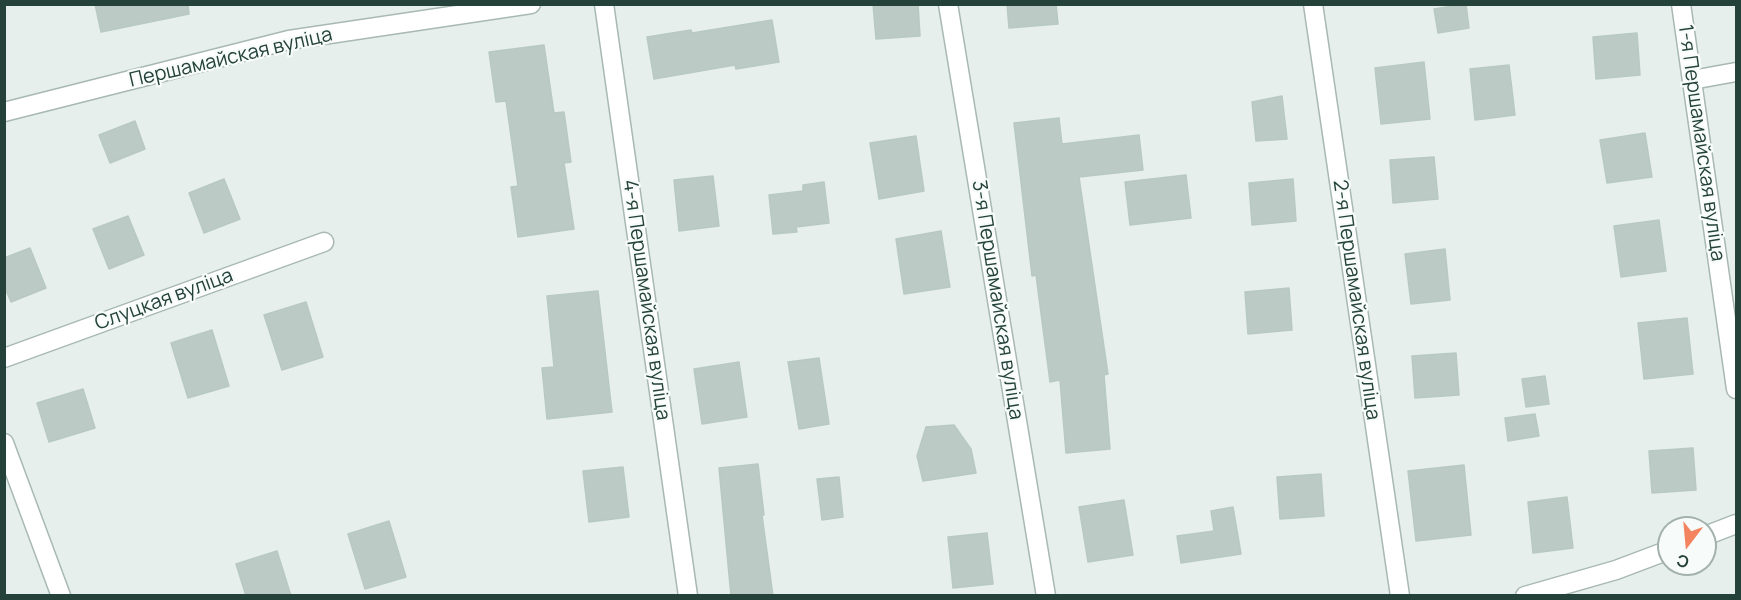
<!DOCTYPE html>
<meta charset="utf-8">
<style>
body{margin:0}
#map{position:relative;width:1741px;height:600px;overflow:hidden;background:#e6efeb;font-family:Manrope,sans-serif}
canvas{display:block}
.frame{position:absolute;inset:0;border:6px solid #24423a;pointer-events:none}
.north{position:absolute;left:1657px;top:516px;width:60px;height:60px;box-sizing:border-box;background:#f7fbf9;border:2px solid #a3b1ad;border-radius:50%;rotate:196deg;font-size:16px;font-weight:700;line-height:24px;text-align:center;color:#24423a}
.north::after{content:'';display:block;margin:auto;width:21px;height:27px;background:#f4845f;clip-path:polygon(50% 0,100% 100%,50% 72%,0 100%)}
</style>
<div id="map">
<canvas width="1741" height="600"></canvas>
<div class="frame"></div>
<div class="north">С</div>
</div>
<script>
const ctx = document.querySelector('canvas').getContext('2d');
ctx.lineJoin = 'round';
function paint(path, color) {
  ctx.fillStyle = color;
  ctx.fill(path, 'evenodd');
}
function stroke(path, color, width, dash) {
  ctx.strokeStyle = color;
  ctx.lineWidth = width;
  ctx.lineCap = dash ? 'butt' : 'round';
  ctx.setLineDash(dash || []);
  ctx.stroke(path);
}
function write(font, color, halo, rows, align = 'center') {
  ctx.font = font + ' Manrope,sans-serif';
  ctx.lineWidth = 4.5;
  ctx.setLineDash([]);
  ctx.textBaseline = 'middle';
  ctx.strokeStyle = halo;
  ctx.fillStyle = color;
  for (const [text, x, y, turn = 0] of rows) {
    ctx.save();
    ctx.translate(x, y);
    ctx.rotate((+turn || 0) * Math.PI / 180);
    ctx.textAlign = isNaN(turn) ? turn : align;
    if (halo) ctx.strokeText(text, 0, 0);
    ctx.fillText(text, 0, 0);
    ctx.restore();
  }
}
const building = new Path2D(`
 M95,4H188L189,14L101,32Z
 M873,4H918L920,36L876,39Z
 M1007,4H1056L1058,24L1009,28Z
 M1466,4L1469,28L1438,33L1434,9Z
 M772,20L779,62L736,69L735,65L654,79L647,37L691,30L692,33Z
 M1637,33L1640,75L1596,79L1593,37Z
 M544,45L554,113L564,112L571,162L564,163L574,229L518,237L511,187L518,186L506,101L496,102L489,52Z
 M1424,62L1430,119L1381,124L1375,68Z
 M1509,65L1515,115L1475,120L1470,69Z
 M1282,96L1287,139L1256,141L1252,102Z
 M1059,118L1062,144L1139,135L1143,170L1079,177L1108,374L1104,375L1110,449L1066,453L1060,380L1050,382L1036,275L1032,276L1014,123Z
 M135,121L145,149L110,163L99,135Z
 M1645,133L1652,177L1607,183L1600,140Z
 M916,136L924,191L879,199L870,143Z
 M1434,157L1438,199L1393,203L1390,160Z
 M1186,175L1191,218L1130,225L1125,182Z
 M713,176L719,226L679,231L674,180Z
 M224,179L240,219L204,233L189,193Z
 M1293,179L1296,221L1252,225L1249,183Z
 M824,182L829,223L796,227L797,232L773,234L769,195L803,191V185Z
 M128,216L144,255L109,269L93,229Z
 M1659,220L1666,271L1621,277L1614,226Z
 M941,231L950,287L904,294L896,239Z
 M30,248L46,288L11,302L4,286V258Z
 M1445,249L1450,300L1411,304L1405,254Z
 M1289,288L1292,330L1248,334L1245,292Z
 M598,291L612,412L547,419L542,368L554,367L547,296Z
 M306,302L323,357L282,370L264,315Z
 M1687,318L1693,374L1644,379L1638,323Z
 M212,330L229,386L188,398L171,343Z
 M1456,353L1459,395L1415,398L1412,356Z
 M819,358L829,424L799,429L788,362Z
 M739,362L747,417L702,424L694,369Z
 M1545,376L1549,404L1526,407L1522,379Z
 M83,389L95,428L49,442L37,403Z
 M1535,414L1539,436L1508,441L1505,418Z
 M954,425L971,449L976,473L923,481L917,456L926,427Z
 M1693,448L1696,490L1652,493L1649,451Z
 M758,464L764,515H762L773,596H731L719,468Z
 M1464,465L1471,535L1416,541L1408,471Z
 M623,467L629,517L589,522L583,471Z
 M1321,474L1324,516L1280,519L1277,477Z
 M839,477L843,517L822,520L817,479Z
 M1567,497L1573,548L1533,553L1528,502Z
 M1124,500L1133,555L1088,562L1079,507Z
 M1233,507L1241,554L1181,563L1177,536L1214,531L1211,511Z
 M389,521L406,577L365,589L348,534Z
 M987,533L993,584L953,588L948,537Z
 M277,551L291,596H246L236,564Z`);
const minor = new Path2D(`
 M604,4L688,596
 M948,4L1046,596
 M1313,4L1400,596
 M1681,4L1736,389
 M1692,80L1736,72
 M4,112L289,40L531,4
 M4,358L324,242
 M4,443L61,596
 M1705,536L1736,524
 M1525,596L1616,570L1669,550`);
const streetNames = [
 ["Першамайская вуліца",231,58,-13],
 ["1-я Першамайская вуліца",1701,143,82],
 ["Слуцкая вуліца",164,300,-20],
 ["4-я Першамайская вуліца",646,300,82],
 ["3-я Першамайская вуліца",997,300,81],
 ["2-я Першамайская вуліца",1356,300,82]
];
paint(building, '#bbcac4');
stroke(building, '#b8c9c2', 1.5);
stroke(minor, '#a8b8b2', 21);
stroke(minor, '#fff', 18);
write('20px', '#24423a', '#f7fbf9', streetNames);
</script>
